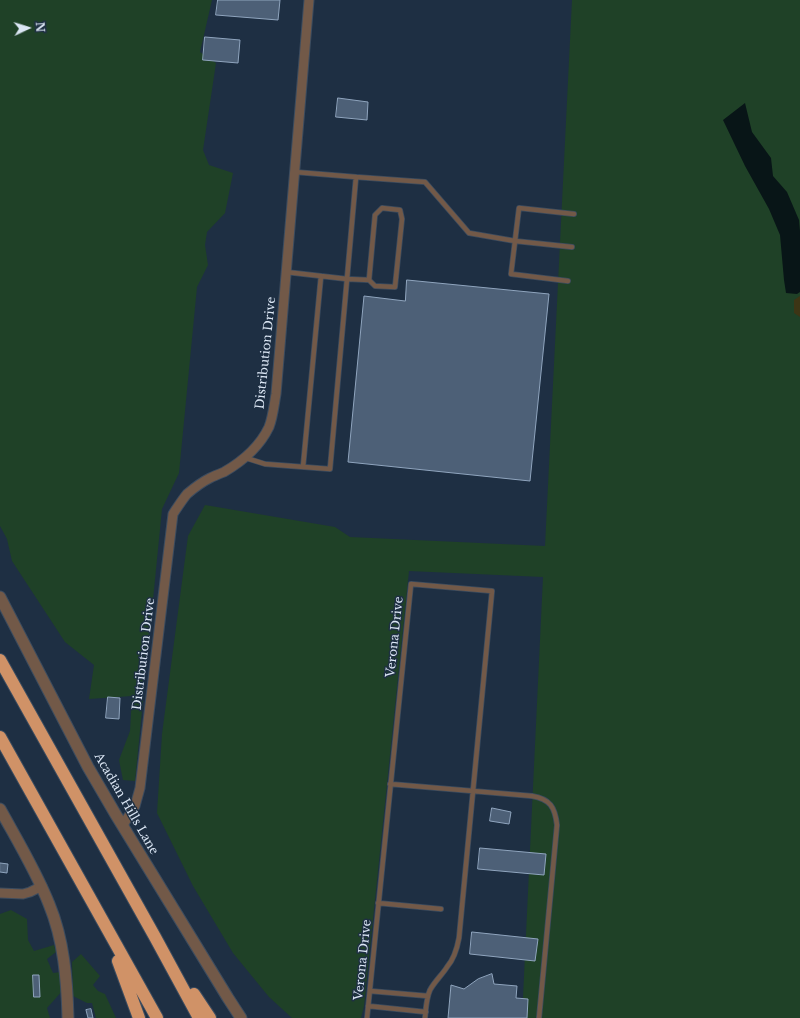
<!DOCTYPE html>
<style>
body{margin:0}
#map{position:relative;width:800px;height:1018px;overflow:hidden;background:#1e2f43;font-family:"Libre Baskerville",serif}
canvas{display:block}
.north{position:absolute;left:8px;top:8px;width:40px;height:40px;-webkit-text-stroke:3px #1e2f43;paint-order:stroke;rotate:86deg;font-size:11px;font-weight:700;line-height:16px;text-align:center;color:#dbe6f4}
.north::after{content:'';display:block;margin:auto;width:14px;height:18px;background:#dbe6f4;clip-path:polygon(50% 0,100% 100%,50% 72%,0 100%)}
</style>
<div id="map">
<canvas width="800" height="1018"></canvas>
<div class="north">N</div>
</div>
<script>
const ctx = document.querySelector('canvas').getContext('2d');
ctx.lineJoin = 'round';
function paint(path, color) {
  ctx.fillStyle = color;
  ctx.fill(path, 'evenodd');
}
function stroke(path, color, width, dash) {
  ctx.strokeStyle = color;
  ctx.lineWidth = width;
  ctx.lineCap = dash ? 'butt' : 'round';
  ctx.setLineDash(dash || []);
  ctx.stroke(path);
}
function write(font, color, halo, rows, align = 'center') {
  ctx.font = font + ' "Libre Baskerville",serif';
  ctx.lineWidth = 3;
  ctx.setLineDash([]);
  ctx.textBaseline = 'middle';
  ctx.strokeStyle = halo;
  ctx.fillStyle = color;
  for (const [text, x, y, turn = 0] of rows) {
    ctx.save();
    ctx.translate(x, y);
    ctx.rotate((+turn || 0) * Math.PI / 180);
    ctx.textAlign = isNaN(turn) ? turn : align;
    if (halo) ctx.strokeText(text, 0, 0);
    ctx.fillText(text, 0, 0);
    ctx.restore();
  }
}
const green = new Path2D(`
 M0,0H212L200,52L216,63L203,150L209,165L233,173L225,213L207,232L205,245L208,265L197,287L179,473L162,509L135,781L123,780L119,760L130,731L132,696L89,699L94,665L65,642L12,561L7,539L0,526Z
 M572,0H800V1018H522L543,577L409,571L364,1006L361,1018H292L269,997L233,953L193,886L157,813L162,734L188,536L205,505L335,527L350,537L545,546Z
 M11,910L27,919L28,940L34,951L54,945L56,952L47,959L53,973L61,972L64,989L47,1008L50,1018H0V914Z
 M81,954L100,976L93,985L98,991L105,994L116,1018H96L92,1003H87L73,996L72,962Z`);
const sand = new Path2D(`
 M800,296V317L794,313V300Z`);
const water = new Path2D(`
 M745,103L752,132L771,158L773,176L787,192L799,220L800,231V292L797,294L786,293L784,280L780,235L769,209L745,166L723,120Z`);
const building = new Path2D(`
 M218,0H280L278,20L216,15Z
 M205,37L240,40L238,63L203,60Z
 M338,98L368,102L367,120L336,117Z
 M407,280L549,294L530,481L348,462L364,296L405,301Z
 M108,697L120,698L119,719L106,718Z
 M492,808L511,812L509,824L490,821Z
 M480,848L546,854L544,875L478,869Z
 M0,863L8,864L7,873L0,872Z
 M472,932L538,939L535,961L470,954Z
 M492,974L494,984L517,986L516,998L528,999L527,1018H448L451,985L464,989L478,979Z
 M33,975H39L40,997H34Z
 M91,1009L93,1018H88L86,1010Z`);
const service = new Path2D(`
 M295,172L356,177L347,279L369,280L375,215L382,208L400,210L402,219L395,287L375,286L369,280
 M356,177L425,182L469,233L515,241L572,247
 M568,281L511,274L519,208L574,214
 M246,458L265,464L330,469L347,279L286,272
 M303,467L321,276
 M390,784L532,796C550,799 555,807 557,825L539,1018
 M378,903L441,909
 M370,991L428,996
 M368,1006L426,1012
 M367,1018L411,584L492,591L459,938C457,949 454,959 447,967C442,975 435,981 430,990C426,999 426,1009 425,1018`);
const minor = new Path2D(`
 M123,825L135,806L140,788L173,514C177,508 182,500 187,494C194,488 202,482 210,478C214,476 219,474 224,472C243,461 259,448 269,427C273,417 274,405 276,394L309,0
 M0,893L23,894L30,892L42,886`);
const tertiary = new Path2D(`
 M0,597L88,767L116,815L228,998L241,1018
 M0,809C17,840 36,871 49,904C64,940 67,980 68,1018`);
const motorway = new Path2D(`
 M0,660L155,937L199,1018
 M0,737L157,1018
 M118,961L139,1018
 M194,994L210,1018`);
const streetNames = [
 ["Distribution Drive",266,353,-84],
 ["Verona Drive",395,637,-84],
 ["Distribution Drive",144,654,-83],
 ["Acadian Hills Lane",126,804,60],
 ["Verona Drive",363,960,-84]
];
paint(green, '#1f4127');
paint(sand, '#3d3515');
paint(water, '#081517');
paint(building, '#4d6077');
stroke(building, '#90a5be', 1);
stroke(service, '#3c4c5f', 6);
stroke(minor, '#3c4c5f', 11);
stroke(tertiary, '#3c4c5f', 13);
stroke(motorway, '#3c4c5f', 14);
stroke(service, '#725948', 4.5);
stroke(minor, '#725948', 9);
stroke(tertiary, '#725948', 11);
stroke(motorway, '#d09267', 12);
write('12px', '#dbe6f4', '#1e2f43', streetNames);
</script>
